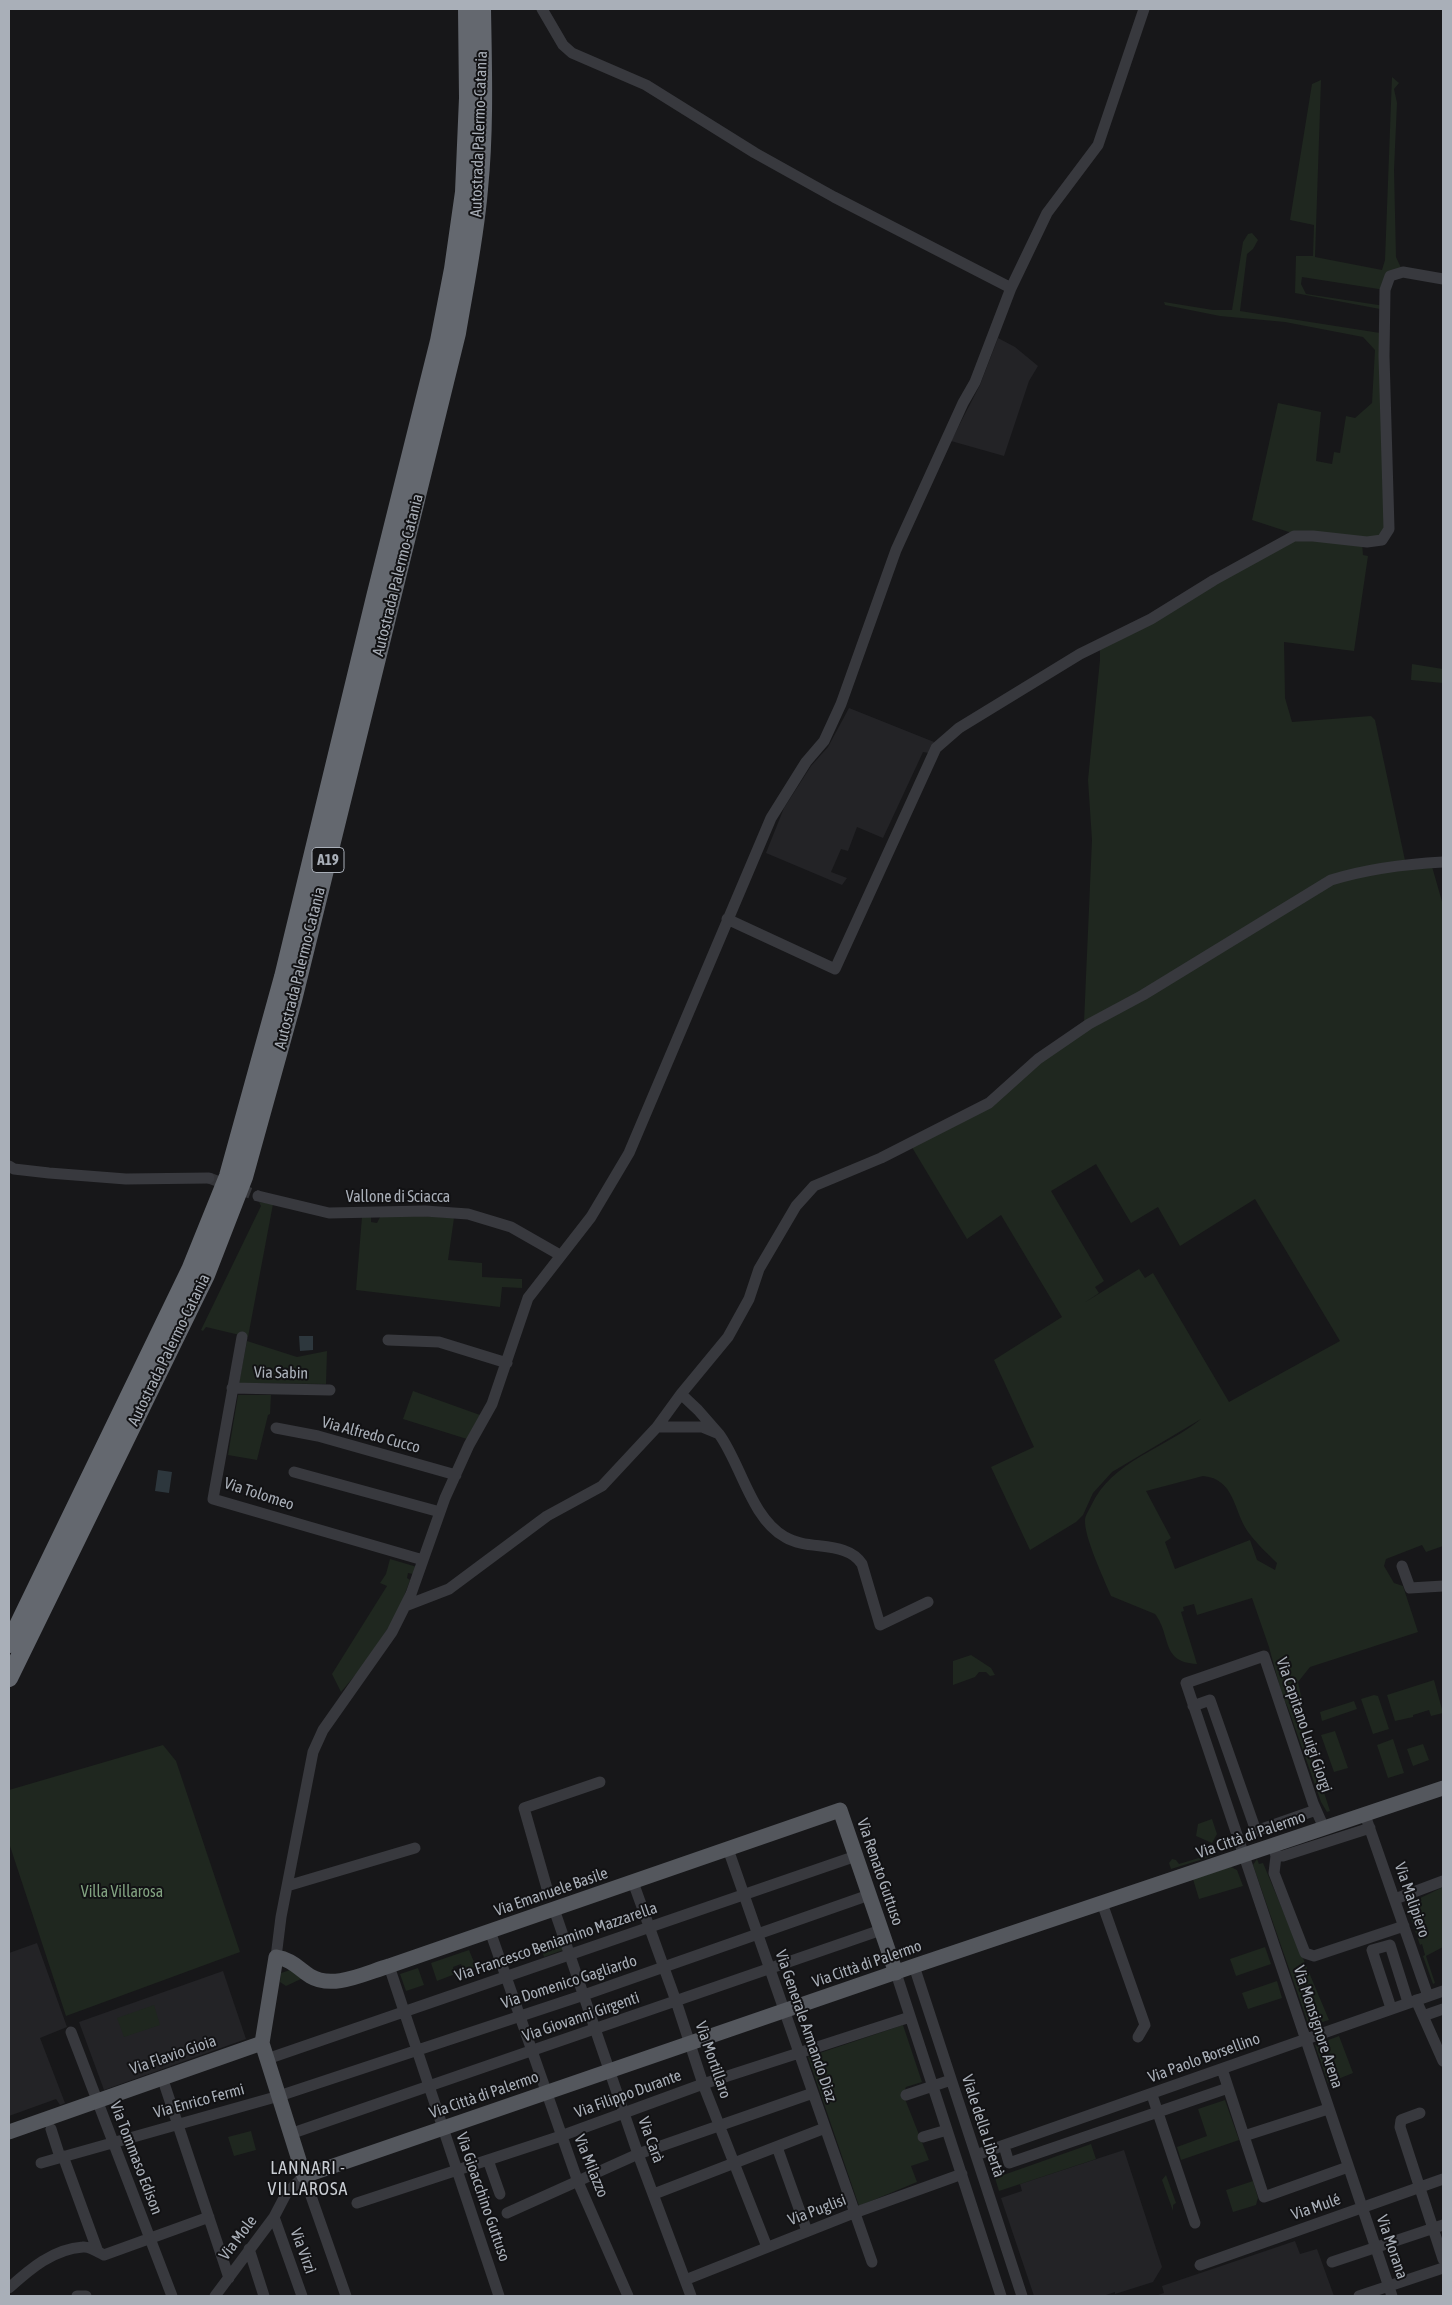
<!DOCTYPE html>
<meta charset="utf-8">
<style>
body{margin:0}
#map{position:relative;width:1452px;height:2305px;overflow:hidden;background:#171719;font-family:"Asap Condensed",sans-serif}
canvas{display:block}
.frame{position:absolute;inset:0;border:10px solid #a9afb8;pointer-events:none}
</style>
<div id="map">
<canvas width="1452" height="2305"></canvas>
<div class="frame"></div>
</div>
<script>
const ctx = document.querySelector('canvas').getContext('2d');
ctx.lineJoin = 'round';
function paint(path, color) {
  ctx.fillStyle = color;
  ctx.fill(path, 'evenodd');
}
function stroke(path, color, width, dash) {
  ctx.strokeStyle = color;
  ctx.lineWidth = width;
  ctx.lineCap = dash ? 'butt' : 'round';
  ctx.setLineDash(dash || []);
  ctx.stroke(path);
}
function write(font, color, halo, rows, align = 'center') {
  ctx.font = font + ' "Asap Condensed",sans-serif';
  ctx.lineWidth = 4;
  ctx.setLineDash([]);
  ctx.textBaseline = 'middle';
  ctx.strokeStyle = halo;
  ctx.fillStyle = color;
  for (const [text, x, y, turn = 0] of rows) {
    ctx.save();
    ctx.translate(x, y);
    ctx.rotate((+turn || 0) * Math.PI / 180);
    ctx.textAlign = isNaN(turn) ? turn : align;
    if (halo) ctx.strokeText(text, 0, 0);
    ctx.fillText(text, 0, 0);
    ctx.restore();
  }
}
const built = new Path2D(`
 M998,338L1015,347L1038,366L1029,381L1004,456L951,441L980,385Z
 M849,708L934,742L929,753L923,752L883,838L857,827L848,851L841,849L831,872L847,878L842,885L766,853L784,808L811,766L828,747Z
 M37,1943L67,2027L40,2038L65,2103L60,2105L56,2099L9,2116V1953Z
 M223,1971L246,2039L104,2090L79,2022Z
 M1124,2150L1162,2267L1153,2282L1115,2294V2292L1103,2296H1034L1001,2198L1022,2191L1020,2184Z
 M1295,2241L1300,2254L1317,2249L1334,2296H1155L1164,2293L1162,2286Z`);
const green = new Path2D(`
 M1392,77L1399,83L1394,89L1397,103L1394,170L1396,257L1403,272L1390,276L1385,290L1302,277L1301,284L1306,294L1385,306L1389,529L1382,540L1362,542L1363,555L1368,556L1354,651L1284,642L1285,698L1292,722L1371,716L1375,720L1406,865L1431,863L1443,905V1546L1426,1552L1422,1545L1386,1559L1384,1566L1394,1583L1403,1586L1418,1632L1310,1667L1298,1682L1304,1710L1298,1712L1330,1811L1327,1812L1321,1802L1288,1708L1282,1695L1269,1647L1252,1598L1197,1615L1194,1604L1183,1607L1184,1611L1181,1612L1197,1664C1160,1662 1172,1636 1155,1614L1111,1596C1104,1579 1084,1537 1085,1520C1085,1516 1089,1510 1091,1506C1111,1461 1166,1448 1201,1419L1112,1472L1093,1493L1083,1515L1076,1522L1030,1550L991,1467L1034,1447L994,1360L1062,1317L1001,1215L967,1239L910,1144L989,1103L1084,1022L1092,840L1088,780L1100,660V643L1295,534L1252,520L1278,403L1321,412L1316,461L1332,464L1334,452L1340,453L1346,416L1355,418L1372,403L1375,350L1363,337L1285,322L1220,316L1165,305L1164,302L1213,310H1232L1243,242L1248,234L1252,233L1258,240L1253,249L1247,254L1240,311L1380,333V309L1295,293L1296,256H1313L1314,225L1290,220L1312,84L1321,80L1315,257L1382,270L1385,260ZM1096,1164L1131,1223L1158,1207L1180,1246L1255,1199L1340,1341L1229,1402L1153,1273L1145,1278L1139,1269L1084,1303L1099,1293L1095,1287L1104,1281L1051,1191ZM1203,1476C1235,1479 1233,1510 1248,1532C1256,1543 1267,1553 1277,1563L1275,1570L1257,1560L1250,1540L1175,1569L1165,1542L1171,1538L1146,1491Z
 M1412,664L1443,669V683L1411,680Z
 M259,1202L273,1204L248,1337L206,1327L203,1331L201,1330L261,1206Z
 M407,1215L454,1218L448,1260L482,1263V1277L522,1279V1288L502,1287L500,1307L356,1290L362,1217H371V1222L377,1223L380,1217Z
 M247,1341L297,1357L327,1351L326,1384L239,1383Z
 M413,1391L480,1415L467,1439L403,1419Z
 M238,1395H271L270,1414L268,1415L257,1460L228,1455Z
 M390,1559L417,1567L413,1574L408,1573L407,1578L410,1580L397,1615L362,1667L341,1692L332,1674L387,1586L380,1583L386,1574Z
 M971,1655L991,1668L995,1675L990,1676L986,1672H979L975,1677L953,1685V1661Z
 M1434,1680L1443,1713L1431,1716L1429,1710L1413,1715V1717L1395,1721L1387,1695Z
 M1374,1695L1378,1696L1389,1729L1373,1734L1361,1699Z
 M1354,1701L1357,1709L1322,1721L1320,1712Z
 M1335,1731L1348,1768L1334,1772L1321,1735Z
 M1393,1739L1404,1773L1388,1778L1377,1745Z
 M1423,1744L1429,1760L1413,1766L1407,1749Z
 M163,1745L176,1761L240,1952L66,2016L9,1843V1790Z
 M1212,1819L1217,1834L1212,1843L1196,1836L1198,1824Z
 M1207,1850L1213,1856L1171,1869L1169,1863L1172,1859L1176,1860L1179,1864L1202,1857L1204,1851Z
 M1257,1859L1259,1864L1263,1863L1329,2020L1309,2026L1253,1865Z
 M1231,1867L1237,1870L1243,1886L1199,1899L1193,1879Z
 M1443,1887V1947L1426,1956L1435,1983L1433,1984L1423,1956L1425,1955L1422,1944L1420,1945L1406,1905Z
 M552,1941L554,1947L561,1945L563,1950L544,1957L540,1945Z
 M1265,1947L1271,1964L1236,1976L1230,1959Z
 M469,1950L476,1967L464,1971L461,1964L453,1967L455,1974L437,1981L431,1963Z
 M418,1968L424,1985L406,1991L400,1974Z
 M290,1970L303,1978L286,1986L280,1982L281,1973Z
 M1277,1981L1282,1998L1248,2009L1242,1993Z
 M154,2005L160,2025L124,2037L117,2018Z
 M903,2025L922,2082L906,2087L903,2094L929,2160L911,2166L917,2182L859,2206L808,2057Z
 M1339,2036L1353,2073L1328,2083L1315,2045Z
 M1225,2100L1239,2140L1181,2160L1177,2147L1207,2136L1198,2109Z
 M251,2131L256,2150L234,2156L228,2137Z
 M1091,2144L1096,2159L999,2191L995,2178Z
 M1166,2175L1176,2203L1173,2205V2211L1162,2180Z
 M1253,2181L1258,2198L1256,2205L1233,2212L1226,2190Z`);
const water = new Path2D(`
 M299,1336H313V1350L300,1351Z
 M158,1470L172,1472L169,1493L155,1491Z`);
const minorTunnel = new Path2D(`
 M209,1178L258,1196`);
const minor = new Path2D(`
 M542,9L563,45L572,53L646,85L755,153L834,197L1011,288
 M727,919L835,969L936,748L959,728L1080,654L1151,619L1214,580L1294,536H1313L1367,542L1382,540L1389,529L1384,356L1385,290L1390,276L1403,272L1443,279
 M9,1166L14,1169L49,1173L126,1179L209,1178
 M258,1196L329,1213L425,1211L468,1214L511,1227L560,1255
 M242,1337L213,1499L423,1560
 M388,1340L439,1342L507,1363
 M232,1388L330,1390
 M657,1427H702L719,1434L698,1410L681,1394
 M276,1428L318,1436L456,1475
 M719,1434C741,1464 751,1518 785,1537C808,1551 847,1540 862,1564L880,1625L928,1602
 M294,1472L440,1512
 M1402,1566L1410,1588L1443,1586
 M405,1606L449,1589L547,1516L602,1486L657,1427L681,1394L728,1337L749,1299L759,1269L796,1206L814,1186L881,1158L989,1103L1038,1059L1089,1024L1143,995L1331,880C1367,869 1406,864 1443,862
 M1193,1706L1210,1700L1256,1831L1316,1810
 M1365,1815L1428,1996
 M1324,1828L1313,1803L1264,1656L1186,1683L1392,2296
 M1273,1846L1276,1856L1274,1873L1305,1953L1314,1956L1404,1926
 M728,1849L872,2262
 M1276,1856H1283L1370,1828
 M633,1882L676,2001L703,2084L767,2247
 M287,1886L415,1848
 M548,1892L524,1808L600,1782
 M1395,1899L1443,1881
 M1102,1903L1145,2025L1138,2037
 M554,1909L638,2154L691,2296
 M490,1931L578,2182L628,2296
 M276,1957L281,1917L313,1752L323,1730L392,1632L411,1594L445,1498L469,1445L492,1404L528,1298L591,1217L629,1153L771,818L806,762L824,741L841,704L896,550L963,403L975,382L1011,288L1047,213L1098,145L1144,9
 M389,1966L499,2296
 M914,1966L1022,2296
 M896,1973L1001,2296
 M1416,2000L1443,2061
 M1391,2008L1372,1950L1390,1945L1408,2002
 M1423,2016L1443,2009
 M71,2032L172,2296
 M267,2059L856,1856
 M1222,2069L1264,2197L1348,2167
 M162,2077L229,2278
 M906,2095L951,2080
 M1152,2095L1195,2223
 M1420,2113L1401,2120L1400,2127L1443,2259
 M51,2129L60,2157
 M290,2134L881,1930
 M1244,2136L1328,2109
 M923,2137L947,2130
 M1004,2146L1009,2163L1228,2088
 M777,2147L807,2231
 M976,2155L1443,1991
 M63,2156L98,2252
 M488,2160L500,2194
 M41,2163L279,2096L584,1995L869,1895
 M654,2194L825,2128
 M357,2203L561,2136L703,2084L910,2017
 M507,2213L638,2154L813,2093
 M274,2217L302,2296
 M249,2249L264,2296
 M1332,2262L1443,2225
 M1200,2265L1443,2179
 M685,2280L854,2213L962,2174
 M9,2288C30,2269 53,2249 83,2247C89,2246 98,2252 104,2255L209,2217
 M77,2296H86
 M215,2296L274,2217L286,2194L304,2176L346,2296
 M1359,2296L1443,2268`);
const major = new Path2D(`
 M262,2043L304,2176L914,1966L1443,1788
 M262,2043L276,1957C291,1959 298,1968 310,1976C333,1990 365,1973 389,1966L840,1810L896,1973
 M9,2132L262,2043`);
const highway = new Path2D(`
 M9,1644L190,1270L228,1176L283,977L375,597L439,341L453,269L464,192L468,98L467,9
 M9,1678L206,1275L244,1177L293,1000L457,333C465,285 475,238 479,189C485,129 483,69 482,9`);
const shields = [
 [328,860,32]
];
const shieldNames = [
 ["A19",328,860]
];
const streetNames = [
 ["Autostrada Palermo-Catania",479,134,-88],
 ["Autostrada Palermo-Catania",398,575,-76],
 ["Autostrada Palermo-Catania",300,968,-76],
 ["Vallone di Sciacca",398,1197],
 ["Autostrada Palermo-Catania",169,1350,-64],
 ["Via Sabin",281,1373,1],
 ["Via Alfredo Cucco",371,1435,15],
 ["Via Tolomeo",259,1494,18],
 ["Via Capitano Luigi Giorgi",1304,1725,71],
 ["Via Città di Palermo",1251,1835,-19],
 ["Via Renato Guttuso",880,1872,71],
 ["Via Emanuele Basile",551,1892,-19],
 ["Via Malipiero",1412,1900,71],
 ["Via Francesco Beniamino Mazzarella",556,1942,-19],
 ["Via Città di Palermo",867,1964,-19],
 ["Via Domenico Gagliardo",569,1982,-18],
 ["Via Giovanni Girgenti",581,2017,-19],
 ["Via Generale Armando Diaz",806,2026,71],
 ["Via Monsignore Arena",1318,2027,72],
 ["Via Flavio Gioia",173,2055,-19],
 ["Via Paolo Borsellino",1204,2058,-20],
 ["Via Mortillaro",713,2060,71],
 ["Via Filippo Durante",628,2094,-20],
 ["Via Città di Palermo",484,2095,-19],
 ["Via Enrico Fermi",199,2101,-15],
 ["Viale della Libertà",983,2126,72],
 ["Via Carà",651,2140,70],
 ["Via Tommaso Edison",136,2158,69],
 ["Via Milazzo",591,2166,68],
 ["Via Gioacchino Guttuso",483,2197,71],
 ["Via Mulé",1316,2207,-19],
 ["Via Puglisi",817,2210,-21],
 ["Via Mole",238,2238,-53],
 ["Via Morana",1392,2247,71],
 ["Via Virzì",303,2251,70]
];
const parkNames = [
 ["Villa Villarosa",122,1892]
];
const neighbourhoodNames = [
 ["LANNARI -",308,2168],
 ["VILLAROSA",308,2189]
];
paint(built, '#232326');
paint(green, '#1f271f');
paint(water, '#2d373d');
stroke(minorTunnel, '#343539', 11, [11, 5.5]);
stroke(minor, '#38393e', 11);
stroke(major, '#54575d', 15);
stroke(highway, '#64686f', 18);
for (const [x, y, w] of shields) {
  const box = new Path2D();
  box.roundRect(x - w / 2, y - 12.5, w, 25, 4);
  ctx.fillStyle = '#121214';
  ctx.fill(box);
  stroke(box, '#a9afb8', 1);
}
write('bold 15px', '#a9afb8', null, shieldNames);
write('16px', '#a9afb8', '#121214', streetNames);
write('16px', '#82a381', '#121214', parkNames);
ctx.letterSpacing = '1px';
write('18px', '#caced4', '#121214', neighbourhoodNames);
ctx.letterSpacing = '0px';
</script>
